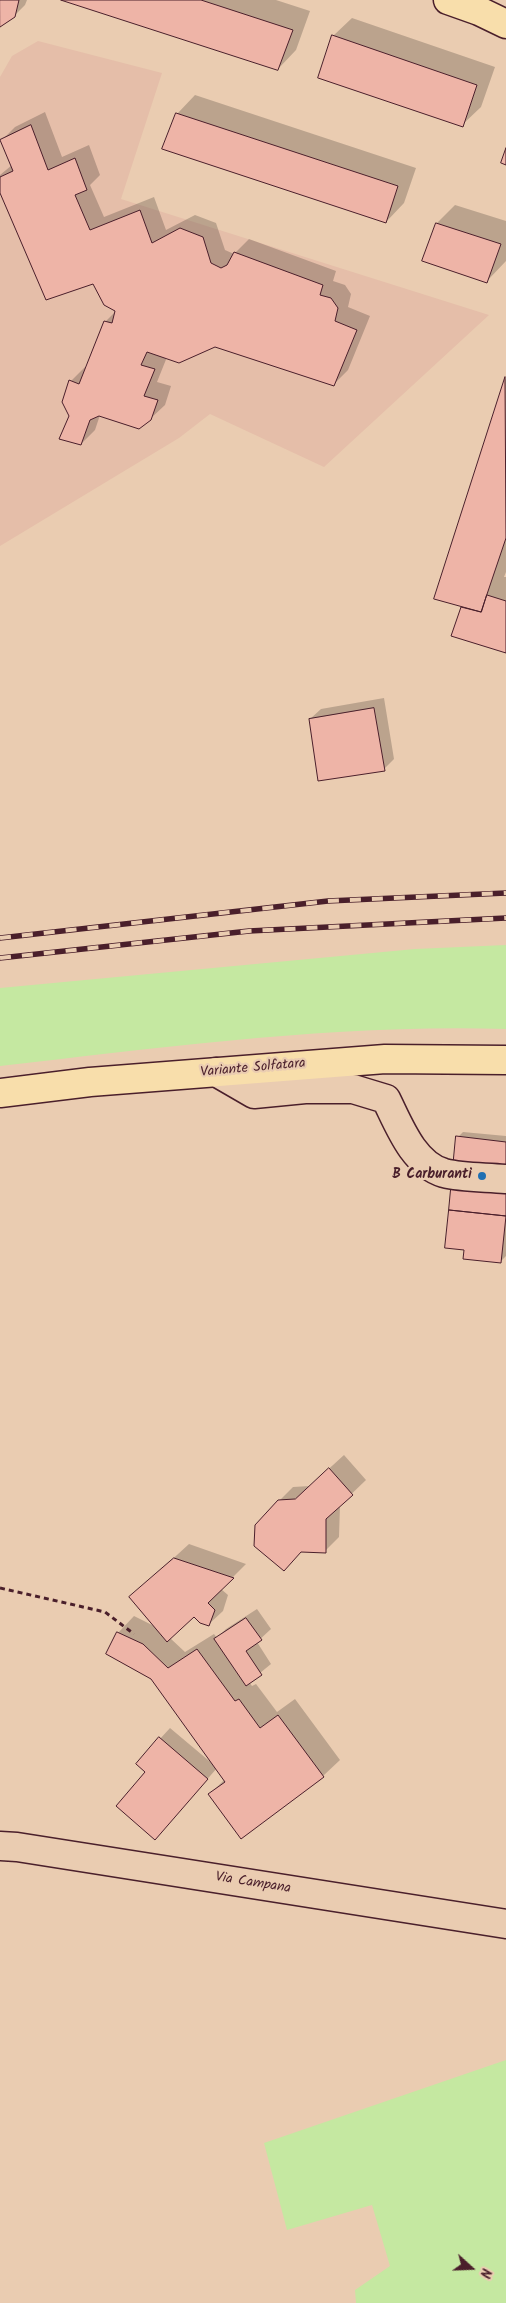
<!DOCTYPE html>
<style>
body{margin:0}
#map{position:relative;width:506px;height:2303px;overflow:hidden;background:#eaccb1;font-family:Kalam,sans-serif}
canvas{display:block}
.north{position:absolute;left:446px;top:2243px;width:50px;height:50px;-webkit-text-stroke:4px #eaccb1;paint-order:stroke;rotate:110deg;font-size:14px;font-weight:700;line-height:20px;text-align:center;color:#4a1f2b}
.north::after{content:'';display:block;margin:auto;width:18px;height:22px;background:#4a1f2b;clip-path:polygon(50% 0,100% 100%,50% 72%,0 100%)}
</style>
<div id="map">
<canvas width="506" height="2303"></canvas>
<div class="north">N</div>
</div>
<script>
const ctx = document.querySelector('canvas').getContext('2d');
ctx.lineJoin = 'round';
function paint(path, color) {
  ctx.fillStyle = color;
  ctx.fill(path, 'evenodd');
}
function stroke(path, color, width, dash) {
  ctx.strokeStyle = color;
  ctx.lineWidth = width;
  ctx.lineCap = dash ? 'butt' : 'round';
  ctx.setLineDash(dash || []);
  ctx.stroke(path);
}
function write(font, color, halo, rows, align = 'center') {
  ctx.font = font + ' Kalam,sans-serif';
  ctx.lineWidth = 4.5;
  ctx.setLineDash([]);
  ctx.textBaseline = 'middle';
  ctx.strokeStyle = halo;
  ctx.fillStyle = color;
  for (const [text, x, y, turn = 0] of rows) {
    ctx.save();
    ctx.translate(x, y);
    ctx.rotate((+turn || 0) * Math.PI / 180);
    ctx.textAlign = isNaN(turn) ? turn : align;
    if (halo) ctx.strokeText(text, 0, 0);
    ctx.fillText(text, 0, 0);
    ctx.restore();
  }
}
const built = new Path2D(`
 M38,41L162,73L121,199L489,315L324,467L210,414L179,438L0,546V77L12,56Z`);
const green = new Path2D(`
 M506,945V1029C336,1024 168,1047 0,1066V988L415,949Z
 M506,2060V2303H356L355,2290L390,2266L372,2205L287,2230L264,2143Z`);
const shadow = new Path2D(`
 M0,0H27L25,5L14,16Z
 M65,0H276L310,11L296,50L278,69Z
 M352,18L495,67L481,107L462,125L333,36Z
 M195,95L416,168L404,203L386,222L177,114Z
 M45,112L62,157L89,145L100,175L90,185L104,217L154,197L166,230L195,215L216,223L225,250L234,254L249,239L336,271L333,281L345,285L351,294L348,307L370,316L348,370L334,384L215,346L167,357L157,382L171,386L165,405L150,419L100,415L95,430L81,444L70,416L71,381L85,367L87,368L105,322L117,310L94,282L0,190V175L12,165L1,141L15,127Z
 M455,205L506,221V261L487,281L423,260L437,223Z
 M506,377V572L504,577H506V652L453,635L462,606L436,598Z
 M384,698L394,759L384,769L310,719L321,709Z
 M463,1132L506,1136V1256L501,1261L458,1137Z
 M344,1455L366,1480L340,1505L339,1537L325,1551L279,1501L293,1487L310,1486Z
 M189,1544L246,1564L221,1589L228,1595L223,1611L209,1624L194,1615L170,1638L185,1652L214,1634L217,1638L226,1629L257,1609L271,1629L257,1642L271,1664L249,1682L252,1686L256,1684L277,1712L295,1699L340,1760L323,1776L210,1794L225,1779L217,1768L165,1828L147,1772L137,1764L170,1728L214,1765L118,1633L134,1616L154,1626L130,1598Z`);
const building = new Path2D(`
 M0,0H19L15,17L0,27Z
 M61,0H201L293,30L278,70Z
 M332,35L477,85L463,127L318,78Z
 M176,113L398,186L386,223L162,149Z
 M31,125L48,170L75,158L87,190L75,195L90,230L140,210L152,243L180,228L203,237L211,263L221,268L227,265L234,252L323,285L320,295L331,298L338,308L335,321L357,330L334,386L215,347L179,363L147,352L141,365L155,369L144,396L158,400L151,420L139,429L99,416L90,420L81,445L59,439L69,416L62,402L69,380L79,384L104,321L112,323L115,311L104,305L93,284L46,300L0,193V177L13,171L0,140Z
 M506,148V165L501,163Z
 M436,223L501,244L487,283L422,261Z
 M505,377L506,538L481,612L434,599Z
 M487,595L506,601V653L451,636L461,607L481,612Z
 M374,708L385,771L318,781L309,719Z
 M456,1136L506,1142V1216L449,1210Z
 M449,1210L506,1216L501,1263L463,1259L464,1250L445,1248Z
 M329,1468L353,1495L326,1519V1553L301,1552L284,1571L254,1546L255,1525L278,1500L295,1499Z
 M174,1558L234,1578L208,1603L215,1610L209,1626L200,1623L194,1617L167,1642L129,1597Z
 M246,1618L262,1640L246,1651L262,1675L246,1686L214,1639Z
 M117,1632L143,1644L168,1668L197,1649L235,1701L239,1699L260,1728L278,1715L324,1777L241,1839L208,1794L225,1782L151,1679L106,1654Z
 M159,1737L208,1779L155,1840L116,1806L145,1772L136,1764Z`);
const path = new Path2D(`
 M0,1588L105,1612L134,1634`);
const minor = new Path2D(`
 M216,1072L254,1094L305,1089H353L386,1099C399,1125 413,1164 444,1173C463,1178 486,1177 506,1179
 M0,1846L17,1847L506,1924`);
const major = new Path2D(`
 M448,0L479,11L506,24
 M0,1093L90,1082L385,1059L506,1060`);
const rail = new Path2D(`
 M0,938L328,901L506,893
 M0,958L249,931L506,918`);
const markers = [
 [482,1176,5,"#1f6fb2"]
];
const streetNames = [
 ["Variante Solfatara",253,1069,-5],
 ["Via Campana",253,1884,9]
];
const poiNames = [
 ["B Carburanti",472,1176]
];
paint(built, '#e5bea9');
paint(green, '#c5e8a1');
paint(shadow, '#0003');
paint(building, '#eeb4a7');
stroke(building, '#4a1f2b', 1);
stroke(minor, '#4a1f2b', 31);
stroke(major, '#4a1f2b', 31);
stroke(path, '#4a1f2b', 3, [5, 4]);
stroke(minor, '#eaccb1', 28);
stroke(major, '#f8deab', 28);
stroke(rail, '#4a1f2b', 5.5);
stroke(rail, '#eaccb1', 4, [11]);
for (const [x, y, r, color] of markers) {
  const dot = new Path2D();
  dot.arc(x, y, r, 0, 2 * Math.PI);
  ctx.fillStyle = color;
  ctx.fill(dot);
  stroke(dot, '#eaccb1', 2);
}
write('14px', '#4a1f2b', '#eaccb1', streetNames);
write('bold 14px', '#4a1f2b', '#eaccb1', poiNames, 'right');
</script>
